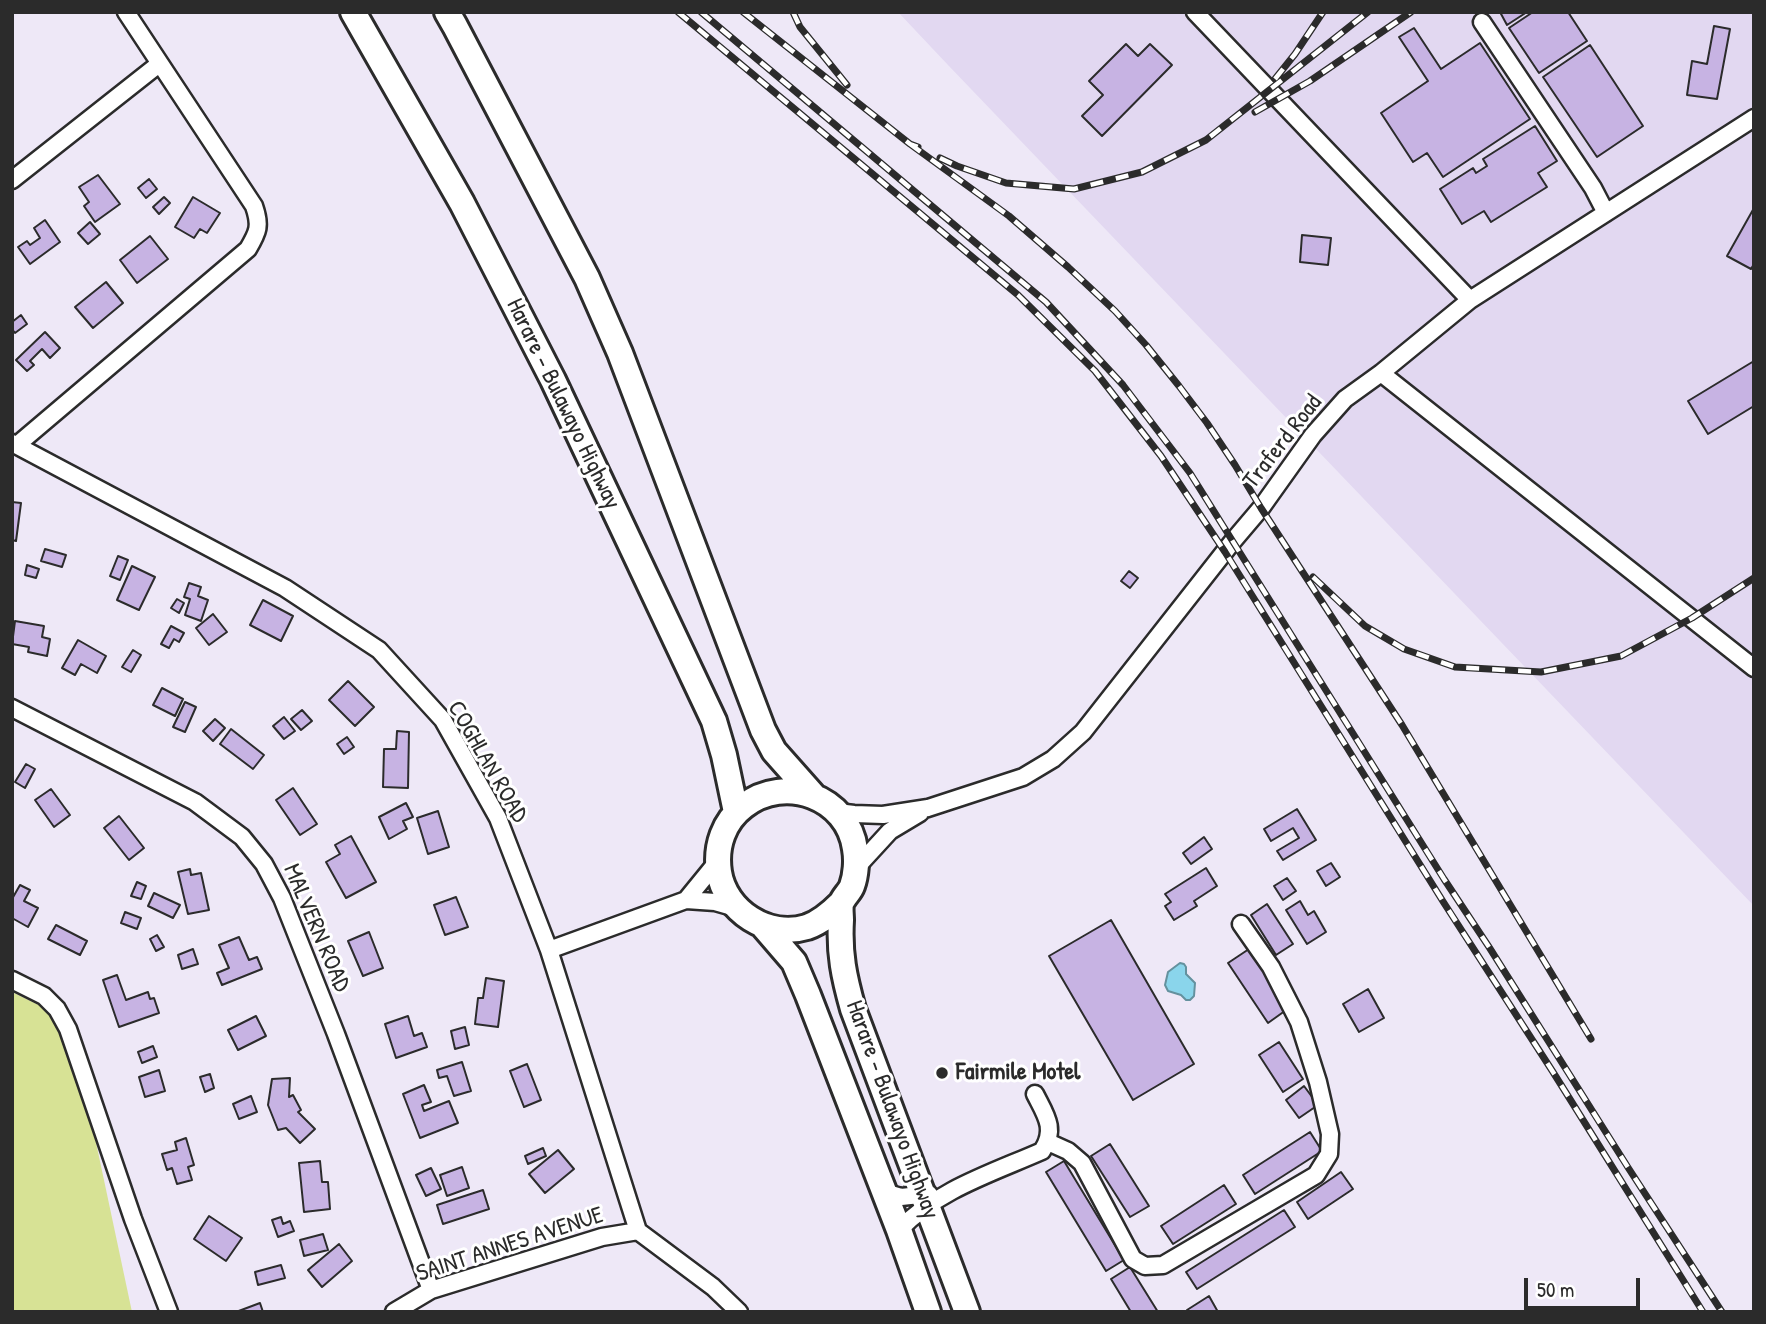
<!DOCTYPE html>
<style>
body{margin:0}
#map{position:relative;width:1766px;height:1324px;overflow:hidden;background:#eee8f7;font-family:"Patrick Hand",sans-serif}
canvas{display:block}
.frame{position:absolute;inset:0;border:14px solid #2b2b2b;pointer-events:none}
.scale{position:absolute;left:1524px;top:1278px;width:116px;height:32px;box-sizing:border-box;border:4px solid #2b2b2b;border-top:0;padding-left:9px;font-size:21px;line-height:24px;white-space:nowrap;color:#2b2b2b;-webkit-text-stroke:5px #fff;paint-order:stroke}
</style>
<div id="map">
<canvas width="1766" height="1324"></canvas>
<div class="frame"></div>
<div class="scale">50 m</div>
</div>
<script>
const ctx = document.querySelector('canvas').getContext('2d');
ctx.lineJoin = 'round';
function paint(path, color) {
  ctx.fillStyle = color;
  ctx.fill(path, 'evenodd');
}
function stroke(path, color, width, dash) {
  ctx.strokeStyle = color;
  ctx.lineWidth = width;
  ctx.lineCap = dash ? 'butt' : 'round';
  ctx.setLineDash(dash || []);
  ctx.stroke(path);
}
function write(font, color, halo, rows, align = 'center') {
  ctx.font = font + ' "Patrick Hand",sans-serif';
  ctx.lineWidth = 6;
  ctx.setLineDash([]);
  ctx.textBaseline = 'middle';
  ctx.strokeStyle = halo;
  ctx.fillStyle = color;
  for (const [text, x, y, turn = 0] of rows) {
    ctx.save();
    ctx.translate(x, y);
    ctx.rotate((+turn || 0) * Math.PI / 180);
    ctx.textAlign = isNaN(turn) ? turn : align;
    if (halo) ctx.strokeText(text, 0, 0);
    ctx.fillText(text, 0, 0);
    ctx.restore();
  }
}
const built = new Path2D(`
 M898,12H1754V906L948,65Z`);
const green = new Path2D(`
 M12,992L70,1020L132,1312H12Z`);
const water = new Path2D(`
 M1180,963L1184,964L1186,967V974L1195,983L1194,996L1190,1000H1186L1181,995L1168,991L1165,985L1168,972Z`);
const building = new Path2D(`
 M1500,12H1527L1507,25Z
 M1533,12H1568L1587,41L1539,73L1509,28Z
 M1714,26L1730,29L1717,99L1687,95L1692,61L1707,64Z
 M1414,28L1441,69L1480,43L1530,119L1443,177L1427,153L1413,162L1381,113L1428,81L1399,37Z
 M1126,44L1138,56L1150,44L1172,65L1102,136L1082,116L1103,95L1089,81Z
 M1590,45L1643,126L1597,157L1543,77Z
 M1535,126L1557,161L1538,173L1547,187L1491,222L1484,211L1462,224L1440,189L1473,168L1476,173L1487,166L1483,159Z
 M98,175L120,204L95,222L84,206L89,202L79,187Z
 M149,179L157,189L146,198L138,188Z
 M164,197L170,203L159,214L153,207Z
 M193,197L220,213L207,233L200,229L194,238L175,227Z
 M1754,208V264L1751,269L1727,256Z
 M45,220L60,242L30,264L18,247L27,241L30,245L40,238L34,228Z
 M90,222L100,234L88,244L78,233Z
 M1302,235L1331,238L1328,265L1300,262Z
 M150,236L168,259L137,283L120,260Z
 M106,282L123,303L93,328L75,307Z
 M21,315L27,324L15,333L12,329V322Z
 M45,332L60,348L50,358L42,349L30,361L34,365L27,371L16,360Z
 M1754,361V406L1708,434L1688,401Z
 M12,502L21,503L16,541L12,540Z
 M45,549L66,555L62,567L41,561Z
 M118,556L128,560L120,580L110,576Z
 M27,565L39,569L36,578L25,575Z
 M132,566L155,577L139,610L117,600Z
 M1129,571L1138,578L1130,588L1121,581Z
 M189,583L201,587L198,596L208,600L201,621L185,615L190,599L184,597Z
 M177,599L184,603L179,613L171,608Z
 M263,600L293,616L281,641L250,625Z
 M213,614L227,632L209,645L196,628Z
 M15,621L44,626L42,637L50,639L47,656L28,652L29,647L12,644Z
 M171,626L184,633L179,642L174,639L169,648L161,644Z
 M78,640L106,656L97,673L81,664L75,675L62,668Z
 M133,650L141,655L131,672L122,667Z
 M348,681L374,707L355,726L329,700Z
 M162,688L183,699L175,716L153,705Z
 M185,702L196,707L185,732L173,727Z
 M302,710L312,721L301,730L291,719Z
 M284,717L295,731L284,739L273,726Z
 M215,719L225,728L213,741L203,731Z
 M231,729L264,755L253,769L220,744Z
 M397,731L409,732L408,788L383,787L384,749H396Z
 M347,737L354,747L344,754L337,744Z
 M26,764L35,769L25,788L15,782Z
 M293,788L317,824L300,835L276,800Z
 M51,789L70,815L54,827L35,800Z
 M406,803L413,817L403,821L407,829L389,839L379,817Z
 M1297,809L1316,840L1283,860L1277,851L1299,838L1293,828L1271,841L1264,829Z
 M438,811L449,847L428,854L417,818Z
 M119,816L144,848L129,860L104,828Z
 M351,836L376,882L346,898L326,862L340,854L335,845Z
 M1204,837L1212,849L1191,864L1183,853Z
 M1331,863L1340,877L1326,886L1317,871Z
 M1206,868L1217,886L1194,901L1197,906L1174,920L1165,906L1171,902L1165,894Z
 M190,869L191,875L201,873L209,910L188,914L178,872Z
 M1287,878L1296,891L1283,900L1274,886Z
 M137,882L146,886L141,899L131,896Z
 M20,885L30,890L24,901L38,908L28,927L12,918V899Z
 M154,893L180,905L173,918L148,906Z
 M456,897L468,927L445,935L434,905Z
 M1300,901L1308,915L1314,911L1326,932L1307,944L1286,910Z
 M1267,904L1293,944L1276,955L1251,915Z
 M125,912L141,918L137,929L121,923Z
 M1111,920L1194,1064L1133,1100L1049,956Z
 M56,925L87,941L80,955L48,939Z
 M369,932L383,968L363,976L348,941Z
 M157,935L164,947L156,951L150,939Z
 M239,937L249,960L257,957L262,969L222,985L217,973L229,968L219,945Z
 M193,949L198,964L182,969L178,955Z
 M1249,949L1289,1008L1268,1023L1228,963Z
 M117,975L126,1000L148,992L150,999L154,998L159,1013L119,1027L103,980Z
 M486,978L504,981L498,1027L475,1024L478,998H483Z
 M1368,989L1384,1018L1359,1032L1343,1004Z
 M256,1016L266,1036L238,1050L228,1030Z
 M408,1016L414,1036L422,1033L427,1047L396,1058L385,1024Z
 M465,1027L469,1045L455,1049L451,1031Z
 M1279,1042L1303,1079L1283,1092L1259,1055Z
 M153,1046L157,1057L142,1063L138,1052Z
 M462,1062L471,1091L454,1096L447,1076L439,1078L437,1070Z
 M527,1064L541,1100L524,1107L510,1071Z
 M159,1070L165,1091L145,1097L139,1077Z
 M210,1074L214,1088L205,1092L200,1077Z
 M290,1078L289,1097L293,1095L301,1110L298,1112L315,1129L300,1143L286,1128L278,1130L268,1105L272,1079Z
 M424,1085L431,1102L422,1105L424,1111L449,1101L458,1123L420,1138L403,1094Z
 M1304,1086L1318,1105L1299,1118L1286,1100Z
 M251,1096L257,1112L239,1119L233,1104Z
 M1310,1132L1322,1151L1255,1194L1243,1175Z
 M186,1138L194,1165L188,1167L192,1180L177,1184L172,1168L167,1170L162,1154L177,1150L175,1142Z
 M1110,1144L1149,1206L1130,1217L1091,1156Z
 M543,1148L546,1156L528,1164L525,1156Z
 M558,1150L574,1169L545,1193L529,1174Z
 M320,1161L322,1182H328L330,1209L304,1212L299,1163Z
 M1064,1161L1124,1260L1106,1271L1046,1172Z
 M462,1167L469,1188L447,1196L440,1175Z
 M431,1168L441,1189L426,1196L416,1175Z
 M1341,1172L1353,1189L1308,1219L1297,1202Z
 M1224,1185L1236,1204L1173,1244L1161,1226Z
 M483,1190L489,1209L443,1224L437,1205Z
 M1284,1210L1295,1227L1197,1289L1186,1272Z
 M209,1216L242,1238L226,1261L194,1239Z
 M281,1217L283,1224L290,1221L294,1231L278,1237L272,1220Z
 M323,1234L328,1250L304,1256L300,1240Z
 M339,1244L352,1261L322,1287L308,1270Z
 M281,1265L285,1278L258,1285L255,1272Z
 M1130,1267L1158,1312H1131L1111,1279Z
 M1209,1296L1218,1312H1188L1187,1310Z
 M260,1303L263,1312H236Z`);
const minor = new Path2D(`
 M1195,12L1470,300
 M1482,22L1593,188L1606,213
 M12,180L159,64
 M1381,373L1754,668
 M12,443L285,588L379,650L443,720L498,818L549,950L638,1231
 M17,445L248,249C258,232 261,226 254,206L126,12
 M12,708L195,802L242,837L264,864L282,898L336,1034L431,1290
 M837,812L854,814L883,815L928,808L1023,777L1053,759L1083,732L1233,541L1261,508L1313,435L1345,399L1381,373L1470,300L1754,118
 M717,862L686,900L715,902L736,908
 M856,868L890,831L920,813
 M549,950L686,900
 M12,980L44,996L57,1009L68,1029L133,1219L169,1312
 M1048,1142L1068,1151L1082,1163L1133,1259L1145,1266L1163,1265L1316,1175L1329,1154L1330,1134L1318,1082L1299,1022L1271,967L1241,924
 M884,1192L901,1197L929,1194
 M899,1230C937,1190 992,1173 1042,1151C1057,1129 1045,1114 1035,1094
 M394,1312L431,1290L602,1237L638,1231L713,1287L739,1312`);
const highway = new Path2D(`
 M353,12L462,203L553,380L714,721L724,755L736,812
 M447,12L455,26L587,278L620,353L763,730L774,751L813,795
 M841,903C831,913 821,922 807,927C768,939 725,911 719,872C715,846 724,821 744,806C785,774 848,797 855,849C857,860 856,875 852,886C850,892 843,897 841,904C840,909 841,915 841,920C839,954 844,977 853,1009L967,1312
 M763,926L794,962L808,995L899,1230L928,1312`);
const rail = new Path2D(`
 M678,12L1018,295L1095,371L1161,456L1225,552L1444,903L1553,1072L1703,1312
 M701,12L1046,302L1123,385L1190,473L1444,879L1489,947L1629,1169L1722,1312
 M743,12L910,144L918,147
 M793,12L800,27L847,85
 M1275,79L1295,54L1323,12
 M1255,112L1310,81L1411,12
 M910,144L1009,216L1068,267L1115,311L1146,345L1179,386L1207,423L1235,465L1261,508L1402,725L1591,1039
 M940,158L957,166L1006,183L1074,189L1142,172L1206,140L1368,12
 M1313,577L1365,626L1404,649L1455,667L1541,672L1621,656L1692,618L1754,578`);
const markers = [
 [942,1073,7,"#2b2b2b"]
];
const streetNames = [
 ["Harare - Bulawayo Highway",563,404,64],
 ["Traferd Road",1283,442,-52],
 ["COGHLAN ROAD",487,762,60],
 ["MALVERN ROAD",316,928,67],
 ["Harare - Bulawayo Highway",892,1110,70],
 ["SAINT ANNES AVENUE",510,1245,-18]
];
const poiNames = [
 ["Fairmile Motel",956,1073]
];
paint(built, '#e2d8f1');
paint(green, '#d7e295');
paint(water, '#8ad5eb');
stroke(water, '#64919e', 2);
paint(building, '#c7b3e3');
stroke(building, '#2b2b2b', 2);
stroke(minor, '#2b2b2b', 21);
stroke(highway, '#2b2b2b', 30);
stroke(minor, '#fff', 16);
stroke(highway, '#fff', 24);
stroke(rail, '#2b2b2b', 7);
stroke(rail, '#fff', 4.5, [13]);
for (const [x, y, r, color] of markers) {
  const dot = new Path2D();
  dot.arc(x, y, r, 0, 2 * Math.PI);
  ctx.fillStyle = color;
  ctx.fill(dot);
  stroke(dot, '#fff', 2.5);
}
write('24px', '#2b2b2b', '#fff', streetNames);
write('bold 24px', '#2b2b2b', '#fff', poiNames, 'left');
</script>
